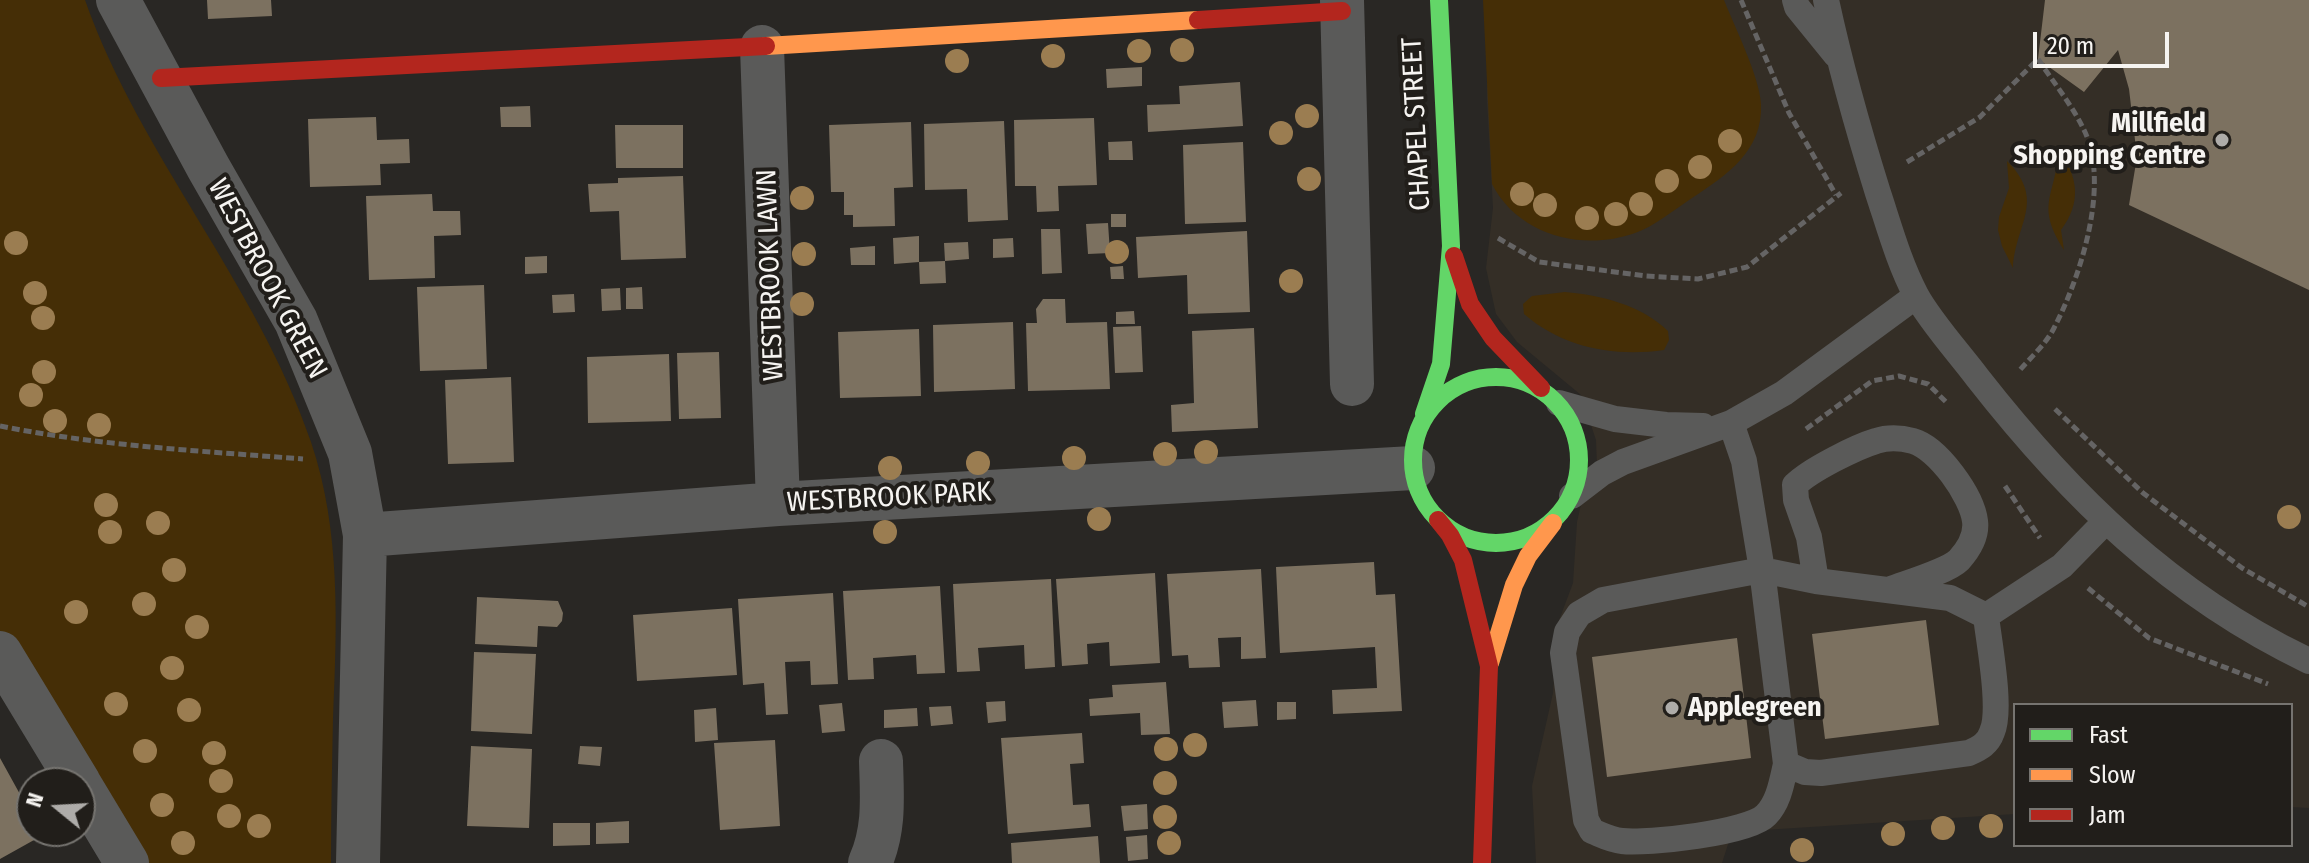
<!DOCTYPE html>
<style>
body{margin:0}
#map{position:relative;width:2309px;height:863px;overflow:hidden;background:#292724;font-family:"Fira Sans Condensed",sans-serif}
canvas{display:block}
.legend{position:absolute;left:2013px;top:703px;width:280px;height:144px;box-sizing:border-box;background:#211e1a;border:2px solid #767470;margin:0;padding:10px 14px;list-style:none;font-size:24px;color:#f6f4f1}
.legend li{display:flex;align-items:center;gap:16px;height:40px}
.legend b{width:40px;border:2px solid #767470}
.north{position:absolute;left:16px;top:767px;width:80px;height:80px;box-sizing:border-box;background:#211e1a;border:2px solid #767470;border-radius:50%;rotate:288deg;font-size:22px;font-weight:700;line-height:32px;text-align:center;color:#f6f4f1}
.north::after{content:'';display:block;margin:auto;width:28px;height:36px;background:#aeaca9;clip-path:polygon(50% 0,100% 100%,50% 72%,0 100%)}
.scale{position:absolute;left:2033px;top:32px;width:136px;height:36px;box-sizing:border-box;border:4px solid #f6f4f1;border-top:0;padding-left:10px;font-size:24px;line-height:28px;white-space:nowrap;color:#f6f4f1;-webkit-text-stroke:6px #211e1a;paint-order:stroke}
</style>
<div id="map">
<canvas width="2309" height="863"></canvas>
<ul class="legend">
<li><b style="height:10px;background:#63d668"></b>Fast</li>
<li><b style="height:10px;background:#ff974d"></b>Slow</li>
<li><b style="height:10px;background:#b3261e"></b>Jam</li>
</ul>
<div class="north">N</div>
<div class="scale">20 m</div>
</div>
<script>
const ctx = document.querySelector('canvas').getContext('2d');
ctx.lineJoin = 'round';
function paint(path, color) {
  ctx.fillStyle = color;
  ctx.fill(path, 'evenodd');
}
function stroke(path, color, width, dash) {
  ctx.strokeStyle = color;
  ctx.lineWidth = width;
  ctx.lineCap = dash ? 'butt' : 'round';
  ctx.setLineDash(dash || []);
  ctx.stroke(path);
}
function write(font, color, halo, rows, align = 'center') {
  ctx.font = font + ' "Fira Sans Condensed",sans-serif';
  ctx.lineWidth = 8;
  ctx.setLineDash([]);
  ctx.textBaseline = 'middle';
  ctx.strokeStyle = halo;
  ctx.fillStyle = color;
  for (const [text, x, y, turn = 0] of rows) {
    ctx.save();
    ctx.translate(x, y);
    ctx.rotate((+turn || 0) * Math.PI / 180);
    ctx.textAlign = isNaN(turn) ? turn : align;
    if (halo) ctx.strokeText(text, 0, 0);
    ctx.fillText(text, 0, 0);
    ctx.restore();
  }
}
const built = new Path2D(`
 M1487,0H2309V808L2291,807V705H2015V814L1732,832L1722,863H1536L1532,786L1553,693L1558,623L1573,583L1577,522L1582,500L1597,466L1596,440L1581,395L1517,342L1496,314L1486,268L1493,208L1487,99Z`);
const green = new Path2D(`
 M0,0H85C140,156 257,283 311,442C341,531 337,625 333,718C332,766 331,814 331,863H127L0,653Z
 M1483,0H1724C1735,28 1759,75 1761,104C1763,151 1727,175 1692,198C1675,209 1655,226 1635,233C1582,252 1518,235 1492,184Z
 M2059,150C2078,177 2082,202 2061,230L2064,250C2035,204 2055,198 2059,150Z
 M2007,161C2047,201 2015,224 2013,268L2002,246L1998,230L1999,217L2009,188Z
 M1565,292C1601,295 1641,305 1668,331L1669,340L1664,350C1615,357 1563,348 1524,314L1523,304L1532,296Z`);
const building = new Path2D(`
 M207,0H271L272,16L208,19Z
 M2045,0H2309V290L2129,205L2137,157L2129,89L2118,50L2084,92L2038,59Z
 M1142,67V86L1107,88L1106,69Z
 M1240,82L1243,126L1148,132L1147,105L1180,104L1179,86Z
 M530,106L531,127H501L500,107Z
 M376,117L377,140L409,139L410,163L380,164L381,185L310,187L308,119Z
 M1094,118L1097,185L1058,186L1059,211L1037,212L1036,186H1015L1014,120Z
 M1004,121L1008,220L968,222L967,189L925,190L924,124Z
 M911,122L913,187L894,188L895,226L853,227V215H844V192H831L829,125Z
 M615,125H683V168H616Z
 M1132,141L1133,160H1109L1108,142Z
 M1243,142L1246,222L1185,224L1183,145Z
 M683,176L686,258L621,260L619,211L590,212L588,184L618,183V178Z
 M432,194L433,211H460L461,235L434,236L435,278L369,280L366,196Z
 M1111,214H1126V227H1111Z
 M1108,223L1110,253L1088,254L1086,224Z
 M1041,229H1060L1062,273L1042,274Z
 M1247,231L1250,312L1188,314L1187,275L1138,278L1136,237Z
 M919,236V262L945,261L946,283L920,284L919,262L894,264L893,238Z
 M1013,238L1014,257L993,258V239Z
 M968,242L969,259L945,261L944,243Z
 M875,246V265H851L850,248Z
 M547,256V273L525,274V257Z
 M1123,266L1124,279H1111L1110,267Z
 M484,285L487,369L420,371L417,287Z
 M642,287L643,309H626V288Z
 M620,288L621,310L602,311L601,289Z
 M574,294L575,312L553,313L552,295Z
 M1043,299H1065L1066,323L1107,322L1110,389L1028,391L1026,323H1037L1036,309Z
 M1134,311L1135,324H1116V312Z
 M1013,322L1015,389L934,392L933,325Z
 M1141,326L1143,372L1115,373L1113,327Z
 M1254,328L1258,428L1172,432L1171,405L1194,403L1192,331Z
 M919,329L921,396L840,398L838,332Z
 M719,352L721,418L679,419L677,353Z
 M669,354L671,421L588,423L587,357Z
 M511,377L514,462L448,464L445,380Z
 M1374,562L1376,595L1395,594L1402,711L1333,714L1332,690L1377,688L1375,647L1280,653L1276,567Z
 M1261,569L1266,658L1241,659V637L1218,638L1220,667L1189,668L1188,655L1172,656L1167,574Z
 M1155,573L1160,663L1110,666L1109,642L1087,644L1088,664L1062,666L1056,579Z
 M1051,579L1055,667L1025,669L1024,645L978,648L980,671L957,672L953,584Z
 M940,586L945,673L917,674L916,655L873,658L874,679L848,680L843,591Z
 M833,593L838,684L811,685L810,661L785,662L788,714L766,715L764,683L743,685L738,599Z
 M477,597L558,601L563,613L562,621L557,627L538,626L537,647L475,644Z
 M732,608L737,675L637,681L633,615Z
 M1926,620L1939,725L1825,739L1812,634Z
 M1737,638L1751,758L1607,777L1592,657Z
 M474,652L536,654L532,734L471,731Z
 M1166,682L1170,734L1141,735L1140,713L1090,716L1089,699L1113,697L1112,685Z
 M1256,700L1258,726L1224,728L1222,702Z
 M1005,701L1006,721L988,723L986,702Z
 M1277,702H1296V719L1277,720Z
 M842,703L845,731L822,733L819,705Z
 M951,706L953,724L931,726L929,707Z
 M716,708L718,740L695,742L694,710Z
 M917,708L918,726L884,728V710Z
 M1082,733L1084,763L1070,764L1073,805L1089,804L1091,827L1008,834L1001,738Z
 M775,740L780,826L720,830L714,743Z
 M471,746L532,749L529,828L467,826Z
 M580,746L602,747L600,766L578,764Z
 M0,758L32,816V831H40L43,835L0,859Z
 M1147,804L1148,829L1124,831L1121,806Z
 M629,821V843L596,844V823Z
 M553,823H590V845L553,846Z
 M1147,835L1148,859L1128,861L1126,837Z
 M1098,836L1100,863H1012L1011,843Z`);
const path = new Path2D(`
 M1741,0L1789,113L1836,195
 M1907,162L1980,117L2038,59C2053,82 2073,106 2085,132C2110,187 2080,278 2054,328C2046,344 2030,358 2019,371
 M1498,238L1539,262L1646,276L1698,279L1747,267L1841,193
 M2055,409L2143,493L2242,568L2309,607
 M0,426C100,446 202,451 303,459
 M1806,429L1872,381L1899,376L1928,384L1947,403
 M2005,486L2040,538
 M2088,588L2149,638L2268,684`);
const lane = new Path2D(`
 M1795,0L1797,7L1836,55
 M1826,0C1840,65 1858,129 1878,193C1889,226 1899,263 1916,295C1930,321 1959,353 1977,377C2070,496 2171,595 2309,661
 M1559,403L1615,419L1666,425L1703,426
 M1731,423L1744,461L1762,570L1786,764C1782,781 1779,802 1766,815C1749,833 1647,844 1622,841C1611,840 1602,835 1592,831L1586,820L1563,653L1567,632L1579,614L1603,600L1762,570L1816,581L1950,598L1986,616C1989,643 2002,710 1992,732C1988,744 1980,748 1969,753L1821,773L1805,772L1786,764
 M1572,496L1602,473L1623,462L1731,423L1784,393L1916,296
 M1816,581L1809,537L1796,500L1795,485C1810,470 1856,447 1876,441C1888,437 1902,438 1913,441C1938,448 1972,496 1975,521C1977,536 1968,550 1959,560C1948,571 1907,583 1891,589
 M1986,616L2062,566L2106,521`);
const street = new Path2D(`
 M118,0L208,167L296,321L350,453L365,535L358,863
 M1342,0L1352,384
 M762,47L778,504
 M365,535L778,504L1413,468
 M0,653L79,783
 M80,785L127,863
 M870,863C885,829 882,797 881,761`);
const fast = new Path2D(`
 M1413 460a83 83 0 1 1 166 0a83 83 0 1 1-166 0Z
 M1424,414L1441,364L1451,246L1439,0`);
const slow = new Path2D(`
 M766,46L1198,20
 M1490,663L1514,585L1528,556L1553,523`);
const jam = new Path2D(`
 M1198,20L1342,11
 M161,78L766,46
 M1454,256L1470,304L1493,338L1541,388
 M1438,520L1450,535L1463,560L1489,666L1482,863`);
const trees = [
 [1182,50],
 [1139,51],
 [1053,56],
 [957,61],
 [1307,116],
 [1281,133],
 [1730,141],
 [1700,167],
 [1309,179],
 [1667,181],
 [1522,194],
 [802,198],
 [1641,204],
 [1545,205],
 [1616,214],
 [1587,218],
 [16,243],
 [1117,252],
 [804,254],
 [1291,281],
 [35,293],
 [802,304],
 [43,318],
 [44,372],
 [31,395],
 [55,421],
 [99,425],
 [1206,452],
 [1165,454],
 [1074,458],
 [978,463],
 [890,468],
 [106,505],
 [2289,517],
 [1099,519],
 [158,523],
 [110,532],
 [885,532],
 [174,570],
 [144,604],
 [76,612],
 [197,627],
 [172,668],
 [116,704],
 [189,710],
 [1195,745],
 [1166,749],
 [145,751],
 [214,753],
 [221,781],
 [1165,783],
 [162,805],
 [229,816],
 [1165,817],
 [259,826],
 [1991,826],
 [1943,828],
 [1893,834],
 [183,843],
 [1169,843],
 [1802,850]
];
const markers = [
 [2222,140,8,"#aeaca9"],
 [1672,708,8,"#aeaca9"]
];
const streetNames = [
 ["CHAPEL STREET",1417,124,-93],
 ["WESTBROOK LAWN",771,275,-92],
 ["WESTBROOK GREEN",267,279,62],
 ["WESTBROOK PARK",889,498,-3]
];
const poiNames = [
 ["Millfield",2206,124],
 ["Shopping Centre",2206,156],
 ["Applegreen",1688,708,"left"]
];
paint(built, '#342e26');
paint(green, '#452e06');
paint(building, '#7c7160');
stroke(path, '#656464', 5, [8, 4]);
stroke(lane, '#5a5a59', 26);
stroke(street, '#5a5a59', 44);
stroke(fast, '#63d668', 18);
stroke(slow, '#ff974d', 18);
stroke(jam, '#b3261e', 18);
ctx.fillStyle = '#9b7d51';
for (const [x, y] of trees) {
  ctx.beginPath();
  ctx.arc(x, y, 12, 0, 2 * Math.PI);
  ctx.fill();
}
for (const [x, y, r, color] of markers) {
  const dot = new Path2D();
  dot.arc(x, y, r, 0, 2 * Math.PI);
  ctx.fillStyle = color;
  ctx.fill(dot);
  stroke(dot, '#211e1a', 3);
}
write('28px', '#f6f4f1', '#211e1a', streetNames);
write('bold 28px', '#f6f4f1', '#211e1a', poiNames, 'right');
</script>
